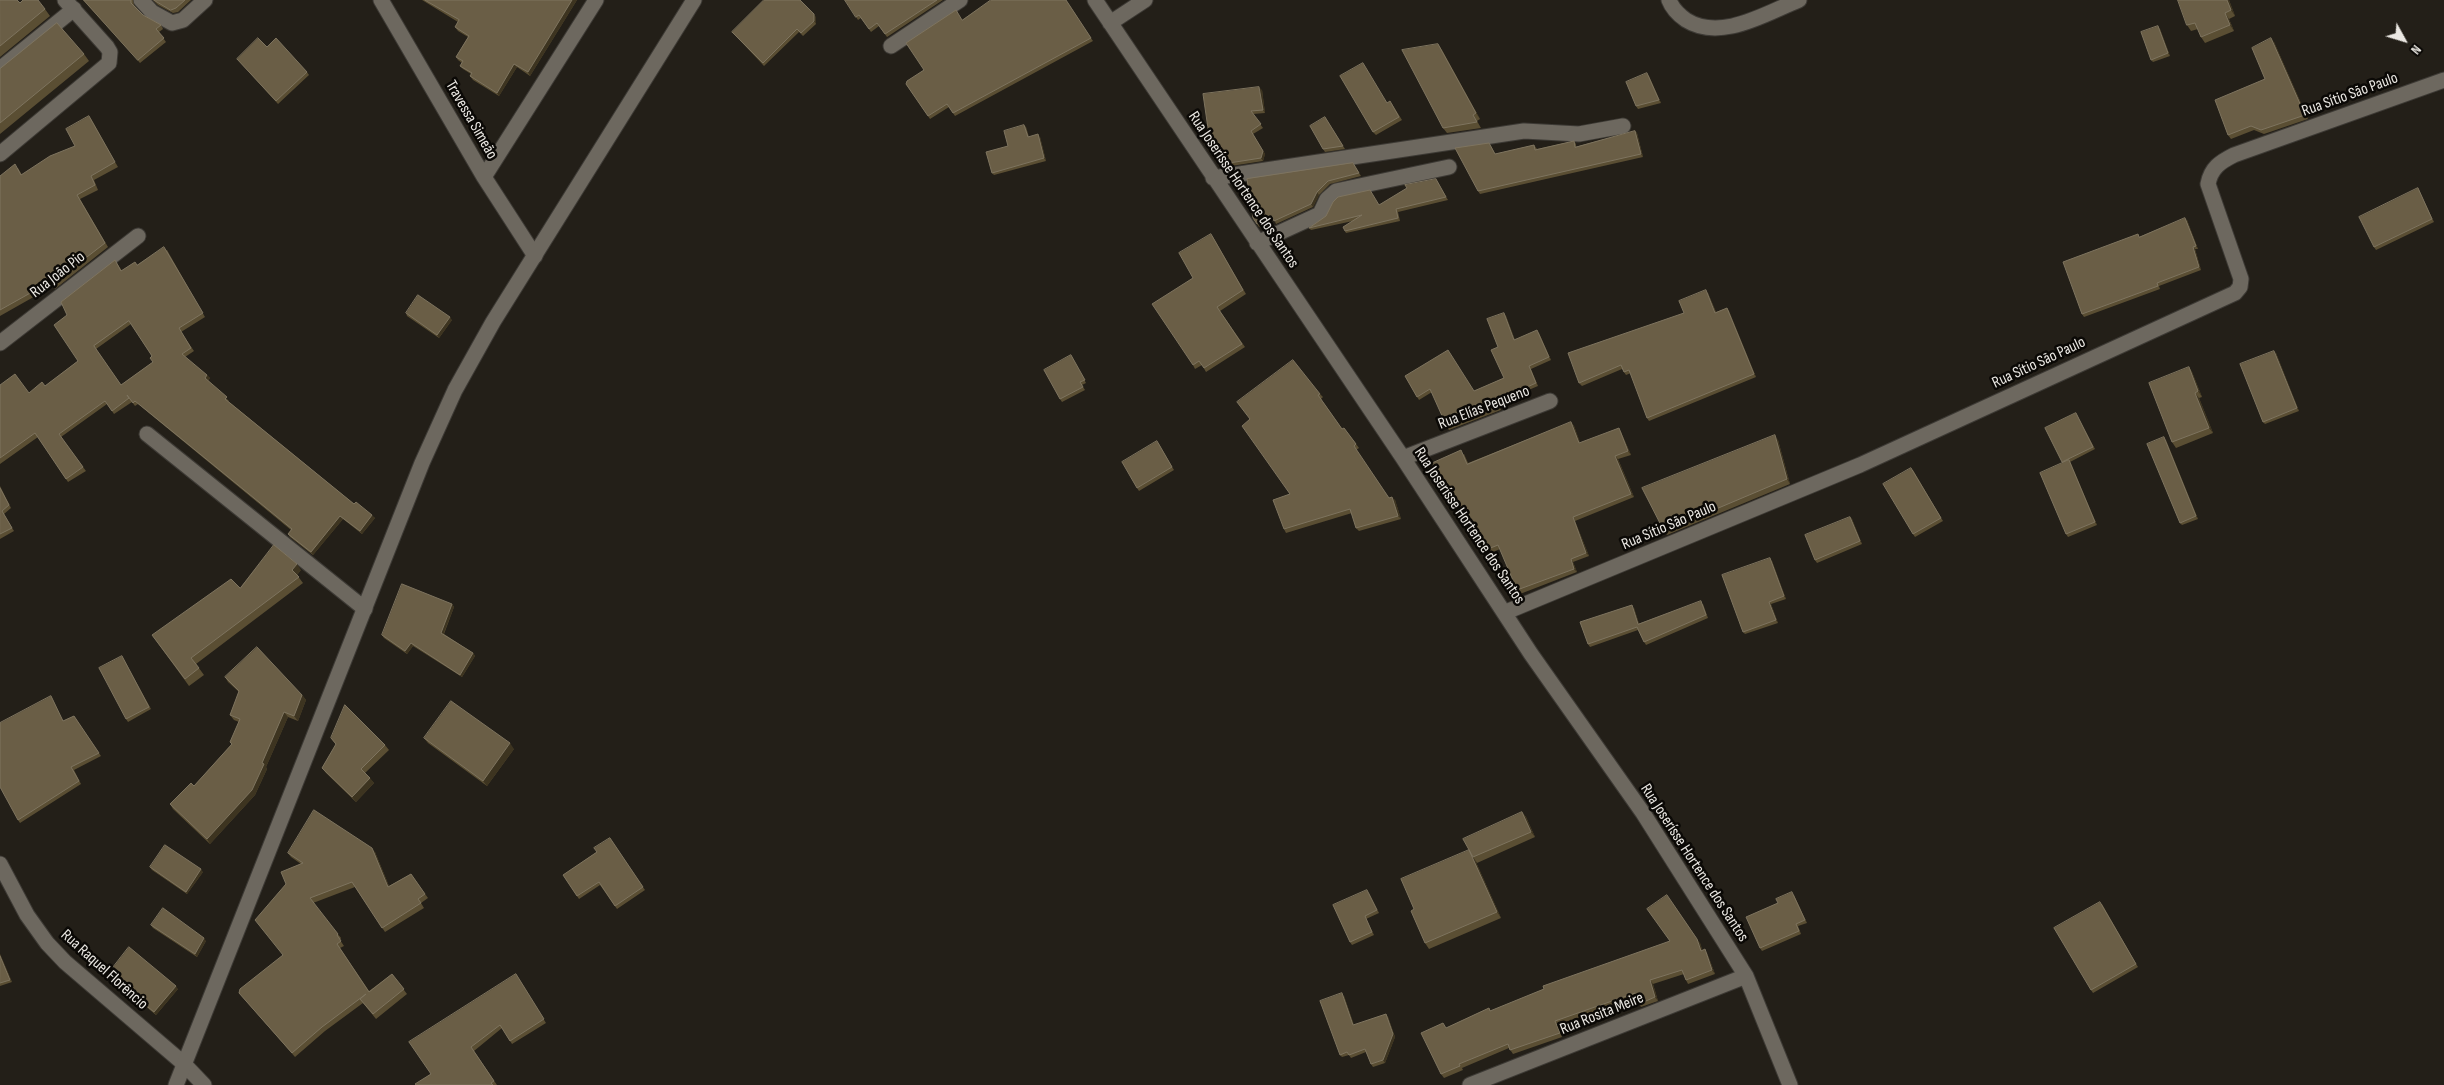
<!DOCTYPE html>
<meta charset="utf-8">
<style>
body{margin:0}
#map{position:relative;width:2444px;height:1085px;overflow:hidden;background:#231f18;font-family:"Sofia Sans Condensed",sans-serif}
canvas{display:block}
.north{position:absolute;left:2379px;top:15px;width:50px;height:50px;-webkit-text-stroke:4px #0b0906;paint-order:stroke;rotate:129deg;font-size:14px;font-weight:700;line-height:20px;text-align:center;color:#ebe8e3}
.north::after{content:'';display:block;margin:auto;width:18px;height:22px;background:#ebe8e3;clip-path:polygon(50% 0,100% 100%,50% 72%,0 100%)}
</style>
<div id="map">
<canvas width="2444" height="1085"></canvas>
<div class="north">N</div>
</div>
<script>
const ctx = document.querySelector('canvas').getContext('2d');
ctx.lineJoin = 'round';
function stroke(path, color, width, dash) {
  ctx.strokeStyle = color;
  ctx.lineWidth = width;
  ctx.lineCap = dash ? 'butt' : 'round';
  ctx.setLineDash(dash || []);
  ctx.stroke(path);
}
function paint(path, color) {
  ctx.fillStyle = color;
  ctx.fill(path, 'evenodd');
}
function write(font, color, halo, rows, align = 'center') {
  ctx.font = font + ' "Sofia Sans Condensed",sans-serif';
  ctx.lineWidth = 5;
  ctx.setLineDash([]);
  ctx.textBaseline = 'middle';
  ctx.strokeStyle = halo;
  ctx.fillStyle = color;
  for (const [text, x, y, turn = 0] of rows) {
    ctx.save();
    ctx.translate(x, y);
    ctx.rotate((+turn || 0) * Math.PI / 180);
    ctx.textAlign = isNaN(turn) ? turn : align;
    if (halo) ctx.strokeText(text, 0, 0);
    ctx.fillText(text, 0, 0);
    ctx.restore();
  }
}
const street = new Path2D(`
 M141,0L152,12L172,23L183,20L205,0
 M381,0L484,177L535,256
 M1095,0L1403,458L1531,654L1643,813L1746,976L1790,1085
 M1669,0C1672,8 1679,15 1686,20C1721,42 1766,13 1799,0
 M1110,23L1145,0
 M891,46L960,0
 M0,69L74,9
 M0,154L109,63L110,52L107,47L65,0
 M484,177L596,0
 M1213,178L1524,131L1579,134L1623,126
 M1257,243L1320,214L1327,199L1336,191L1449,167
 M0,343L138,236
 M147,434L365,609
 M1403,458L1550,401
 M1506,612L1860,465L2235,293L2240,287L2241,279L2208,184C2211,168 2220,162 2234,155L2444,80
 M0,864L27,915L47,943L65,962L183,1063L204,1085
 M1470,1085L1746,976`);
const secondary = new Path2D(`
 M176,1085L422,463L455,390L493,322L694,0`);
const wall = new Path2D(`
 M0,0L20,3L45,9L50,16L0,57Z
 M83,0H133L134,5L143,15L161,25L163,29L159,32L166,42L140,63Z
 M153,0H191L178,12L173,13L158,5Z
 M422,0H577L530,76L517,67L499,96L473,80L470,76L471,74L463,69L460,66L462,63L458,60L456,57L468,37L458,31L455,27L458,22Z
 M845,0H943L887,37L879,26L871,32L861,18L858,20Z
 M1066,0L1093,41L955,116L949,107L930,119L906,84L924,70L962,20Z
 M2178,0H2229L2235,16L2229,19L2234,31L2205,43L2201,37L2198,29L2191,31L2187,25Z
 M816,17V24L803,36L799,32L764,66L732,32Z
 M2158,26L2160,29L2170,56L2153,62L2151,60Z
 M2274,42L2308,119L2264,134L2254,130L2231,139L2228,135L2265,79Z
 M1438,44L1442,50L1480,119L1477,121L1481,128L1447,133L1443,128Z
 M267,47L307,72L309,75L278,104L237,59Z
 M84,54L89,61L0,134V69Z
 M1649,76L1661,103L1638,109L1636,106Z
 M1262,90L1265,113L1253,114L1263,128L1253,134L1265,154L1263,161L1231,166L1218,149L1213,152L1211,149Z
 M1387,103L1392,104L1402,120L1376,135L1373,132Z
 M89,116L118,167L94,180L98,190L80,199L108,247L55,289L53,286L0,316V176L18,168L22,175L75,146Z
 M1325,117L1345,149L1325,152L1323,149Z
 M1024,125L1026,127L1029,137H1040L1046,161L994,175L992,173L1008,146Z
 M1635,131L1637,133L1643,157L1480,194L1478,191L1491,146L1495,154L1534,145L1537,149L1574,141L1576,144V147Z
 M1353,163L1361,176L1330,184L1319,195L1313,207L1276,224L1274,219L1259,227L1257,224Z
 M1436,179L1448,200L1398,212L1400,221L1346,233L1345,231L1353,221L1311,230L1309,228L1379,205Z
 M2418,188L2434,222L2376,250L2374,247Z
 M2187,220L2198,249H2195L2201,270L2159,286L2160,289L2084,317L2082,314Z
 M1213,237L1246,294L1220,311L1245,347L1206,372L1202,365L1195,369L1193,365V278Z
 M167,250L205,317L181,332L194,351L185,357L210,378L208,381L229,401H228L354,504L375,518L362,534L343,519L313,555L290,537L288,534L291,530L138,404L135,406L129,398L132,402L114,414L107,404L61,437L86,471L68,482L38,437L0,464V385L29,393L45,386L78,361L67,315L115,260L122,271L137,265ZM131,324L152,356L153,362L121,385L96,349Z
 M1708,293L1716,312L1727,308L1729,311L1756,377L1649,421L1647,418L1631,373L1626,375L1622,369L1582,386L1579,383L1684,313Z
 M406,313L452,320L439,338L407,316Z
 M1504,313L1506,316L1515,340L1539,333L1551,360L1531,369L1538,386L1498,403L1501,410L1449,430L1447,427L1432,392L1419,400L1405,376L1474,391L1504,378L1498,347Z
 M2276,353L2299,411L2265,424L2263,422Z
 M1071,355L1086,383L1082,385L1085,390L1062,402L1060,399Z
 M2189,367L2192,372L2202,397L2199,398L2213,433L2176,448L2172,442Z
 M1320,394L1323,397L1321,399L1342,429L1344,428L1359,448L1356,450L1389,498L1395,500L1401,519L1359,531L1356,528L1352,513L1286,533L1284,529L1290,494L1250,419Z
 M2076,413L2095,449L2070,462L2097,525L2068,537L2066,534L2063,463L2045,428Z
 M1571,422L1574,426L1580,443L1621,432L1631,455L1618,459L1634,497L1575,521L1589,556L1573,562L1577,572L1520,594L1517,590L1500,549L1486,555L1483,551L1466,516L1452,496L1446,500L1423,467L1464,454L1468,463Z
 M1778,440L1790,484L1667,535L1664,531Z
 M2166,440L2198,519L2182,525L2180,523Z
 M1159,444L1174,470L1139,491L1137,488Z
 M1913,470L1943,521L1915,537L1913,534Z
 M0,486L11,508L4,514L14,531L0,539Z
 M1850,517L1852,519L1862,544L1817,563L1815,560Z
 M1772,561L1786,599L1771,604L1778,623L1745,634L1743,632Z
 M301,570L297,575L303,583L196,664L204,675L189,686L152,635L240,588Z
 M452,604L454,607L444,634L473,653L475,656L462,677L413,646L407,654L384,638L382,635Z
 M1703,604L1708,618L1646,645L1638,630L1590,647L1588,644L1634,608L1639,624Z
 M122,656L151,709L128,722L126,719Z
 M225,677L302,695L306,700L298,721L288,717L266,767L267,769L255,795L210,844L173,809L170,804L194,786L232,744L239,722L234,720L230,715L239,692L228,682Z
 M51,696L63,721L74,716L101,756L74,770L81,784L20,823L18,820Z
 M331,738L385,745L389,750L365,773L374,783L356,802L326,773L322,768L336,745Z
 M424,738L514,749L487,786L428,743Z
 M1522,812L1526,817L1535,837L1477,863L1475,860L1501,918L1429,949L1425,943L1414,909L1469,850Z
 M610,838L645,890L617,909L600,885L579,899L563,875L597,852Z
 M375,852L389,886L411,874L428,898L421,903L424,908L385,932L355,887L313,903L341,938L340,940L344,946L340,948L369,991L392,974L407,994L376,1019L363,1003L325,1031L295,1057L239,993L283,955L286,884L301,864L291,857L288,853Z
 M150,867L203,872L187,894L152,870Z
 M1369,893L1379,913L1366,919L1374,935L1352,945L1350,942Z
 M1794,895L1807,923L1798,926L1801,934L1762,951L1760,948L1778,903Z
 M2102,904L2138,967L2093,993L2091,990Z
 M151,925L206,941L197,957L153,928Z
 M1700,943L1702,950L1707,953L1715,974L1688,984L1686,980L1684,974L1653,984L1658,1001L1641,1007L1639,1004L1636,997L1558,1025L1562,1037L1513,1054L1509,1048L1462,1068L1463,1070L1444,1078L1441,1074L1446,1028L1489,1008L1491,1011Z
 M0,954L12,982L0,986Z
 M108,974L178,989L156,1015L110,977Z
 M516,974L546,1023L512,1044L502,1028L474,1051L497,1085H416L431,1074Z
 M1344,996L1354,1025L1386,1014L1388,1017L1395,1037L1385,1063L1373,1067L1371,1064L1366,1052L1351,1058L1349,1055L1342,1057L1340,1055Z`);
const shadedWall = new Path2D(`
 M572,0H577L530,76L528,72Z
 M2227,0H2229L2235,16L2231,10Z
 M2225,13L2229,19L2234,31L2230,25Z
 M814,14L816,17V24L814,21Z
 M2158,26L2160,29L2170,56L2168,53Z
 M2271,38L2274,42L2308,119L2305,115Z
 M1438,44L1442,50L1480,119L1476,113Z
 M514,64L517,67L499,96L497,93Z
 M1647,73L1649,76L1661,103L1659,100Z
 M1259,87L1262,90L1265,113L1263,110Z
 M89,116L92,120L118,167L115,162Z
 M1251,131L1265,154L1263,161L1261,158Z
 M1635,131L1637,133L1643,157L1641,154Z
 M1038,134L1040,137L1046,161L1044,158Z
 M1317,192L1319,195L1313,207L1311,204Z
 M2185,218L2187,220L2198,249L2196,246Z
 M2193,247L2195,249L2201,270L2199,267Z
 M1706,290L1708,293L1717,316L1715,313Z
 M1727,308L1729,311L1756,377L1754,374Z
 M1504,313L1506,316L1516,343L1514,340Z
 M450,317L452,320L439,338L437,335Z
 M1537,330L1539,333L1551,360L1549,357Z
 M2274,351L2276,353L2299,411L2297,408Z
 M2189,367L2192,372L2202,397L2198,391Z
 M207,375L210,378L207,382L205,378Z
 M2195,393L2199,398L2213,433L2209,428Z
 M1571,422L1574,426L1582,447L1579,443Z
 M1619,428L1621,432L1631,455L1628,451Z
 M1775,435L1778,440L1790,484L1787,479Z
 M2164,437L2166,440L2198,519L2196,516Z
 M1615,456L1618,459L1634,497L1631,494Z
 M2069,460L2071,463L2097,525L2095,522Z
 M1392,497L1395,500L1401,519L1398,516Z
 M372,515L375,518L362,534L360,531Z
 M340,516L343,519L313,555L311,552Z
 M1573,517L1575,521L1589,556L1586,553Z
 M1850,517L1852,519L1862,544L1860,541Z
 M1770,558L1772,561L1786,599L1784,596Z
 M1571,559L1573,562L1577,572L1574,569Z
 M297,564L301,570L296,576L292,570Z
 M1769,602L1771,604L1778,623L1776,620Z
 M452,604L454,607L443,635L441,633Z
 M1632,605L1634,608L1640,627L1638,624Z
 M411,643L413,646L407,654L405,651Z
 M473,653L475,656L462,677L460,675Z
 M302,695L306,700L298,721L294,716Z
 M284,712L288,717L266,767L267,769L255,795L210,844L207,839L262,763Z
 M510,743L514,749L487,786L483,781Z
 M370,778L374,783L356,802L352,797Z
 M1522,812L1526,817L1535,837L1531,832Z
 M372,848L375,852L391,891L388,887Z
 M1469,850L1475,860L1501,918L1497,912Z
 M201,869L203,872L187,894L186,892Z
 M1670,899L1700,943L1704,954Z
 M204,938L206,941L197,957L195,954Z
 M1705,949L1707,953L1715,974L1712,970Z
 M0,954L12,982L10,980L0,956Z
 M1650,980L1653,984L1658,1001L1655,997Z
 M176,986L178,989L156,1015L154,1012Z
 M1342,993L1344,996L1355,1028L1353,1025Z
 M1386,1014L1388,1017L1395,1037L1385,1063L1383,1060Z
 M1555,1021L1558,1025L1562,1037L1560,1033Z`);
const building = new Path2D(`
 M0,0H17L20,3L23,0H38L45,9L0,46Z
 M84,0H131V3L143,15L161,25L156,29L164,38L138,60Z
 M154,0H185L176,8L171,10Z
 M425,0H572L528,72L514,64L497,93L470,76L472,73L460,66L463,61L456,57L469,36L455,27L459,20Z
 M764,0H800L814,14V21L801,33L797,29L763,63L732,32Z
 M845,0H937L885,34L877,23L869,29L859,15L856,17Z
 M991,0H1066L1091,38L953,113L947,104L928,116L906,84L907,81L924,70L906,43L956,10L962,20Z
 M2178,0H2227L2231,10L2225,13L2230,25L2201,37L2195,23L2187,25Z
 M57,23L84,54L0,123V69Z
 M2158,26L2168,53L2151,60L2141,32Z
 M258,38L267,47L276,38L307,72L276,101L237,59Z
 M2271,38L2305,115L2261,130L2251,126L2228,135L2215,100L2265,79L2252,48Z
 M1438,44L1476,113L1473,115L1477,122L1443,128L1402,50Z
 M1363,63L1387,103L1390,101L1399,117L1373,132L1340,76Z
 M1647,73L1659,100L1636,106L1626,82Z
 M1259,87L1263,110L1251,111L1261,124L1251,131L1263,151L1261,158L1229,163L1216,146L1211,149L1203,94Z
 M89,116L115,162L91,176L95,185L77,195L105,243L52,284L50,282L0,310V176L15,164L21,175L50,156L75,146L66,129Z
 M1325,117L1343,146L1323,149L1310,126Z
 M1024,125L1028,137L1038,134L1044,158L992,173L986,152L1008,146L1004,131Z
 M1635,131L1641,154L1478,191L1455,148L1489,143L1495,154L1534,145L1535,150L1574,141L1575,147Z
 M1353,163L1359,173L1328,181L1317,192L1311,204L1274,221L1272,216L1257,224L1253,218L1247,179Z
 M1436,179L1446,197L1396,209L1398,218L1345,231L1343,227L1362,215L1309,228L1326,216L1333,202L1338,197L1370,190L1379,205L1407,188L1405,185Z
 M2418,188L2432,219L2374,247L2359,217Z
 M2185,218L2196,246L2193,247L2199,267L2157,283L2158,286L2082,314L2063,262L2138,234L2139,237Z
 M1211,234L1243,290L1217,307L1242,344L1204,368L1199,361L1193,365L1152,304L1193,278L1179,253Z
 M164,247L203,313L179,328L191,348L182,354L207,375L205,378L227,397L225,399L354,504L356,502L372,515L360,531L340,516L311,552L288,534L292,529L135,401L133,403L127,395L129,398L112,411L105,401L59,434L83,467L66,479L35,433L0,458V385L15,374L29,393L42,382L45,386L78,361L54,325L67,315L61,302L115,260L121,271L135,262L137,265ZM129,321L152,356L150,358L153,362L121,385L94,346Z
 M1706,290L1715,313L1727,308L1754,374L1647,418L1629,370L1624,372L1621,365L1579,383L1568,353L1684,313L1679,301Z
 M418,295L450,317L437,335L406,313Z
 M1504,313L1514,340L1537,330L1549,357L1529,366L1536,383L1496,401L1499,407L1447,427L1430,389L1417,397L1405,376L1448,350L1474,391L1504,378L1491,350L1498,347L1487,319Z
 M2274,351L2297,408L2263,422L2240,364Z
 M1071,355L1085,380L1080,382L1083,387L1060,399L1044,370Z
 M1293,360L1320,394L1318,395L1342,429L1344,428L1356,444L1354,446L1389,498L1392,497L1398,516L1356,528L1350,509L1284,529L1273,500L1290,494L1242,426L1250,419L1237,402Z
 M2189,367L2198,391L2195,393L2209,428L2172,442L2149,383Z
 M2076,413L2093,447L2062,462L2045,428Z
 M1571,422L1579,443L1619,428L1628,451L1615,456L1631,494L1573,517L1586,553L1571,559L1574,569L1517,590L1498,545L1483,551L1466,516L1450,492L1443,496L1423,467L1461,450L1467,464Z
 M1775,435L1787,479L1664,531L1642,488Z
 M2164,437L2196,516L2180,523L2147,444Z
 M1157,441L1172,467L1137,488L1122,462Z
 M2069,460L2095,522L2066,534L2040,473Z
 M1911,468L1941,518L1913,534L1883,484Z
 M0,488L9,505L2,511L12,528L0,534Z
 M1850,517L1860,541L1815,560L1805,535Z
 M274,545L297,564L292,570L299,577L191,658L199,668L185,679L152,635L231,579L240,588Z
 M1770,558L1784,596L1769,602L1776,620L1743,632L1722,575Z
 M402,584L452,604L441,633L473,653L460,675L411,643L405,651L382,635Z
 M1701,601L1706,615L1644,642L1637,627L1588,644L1580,622L1632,605L1638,624Z
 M257,647L302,695L294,716L284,712L262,763L264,764L252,790L207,839L170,804L191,783L194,786L232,744L230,742L240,719L230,715L239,691L225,677Z
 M122,656L149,707L126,719L99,668Z
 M51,696L63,721L74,716L99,753L71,767L79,781L18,820L0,787V723Z
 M451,701L510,743L483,781L424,738Z
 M345,705L385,745L361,769L370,778L352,797L322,768L336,744L331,738Z
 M314,810L372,848L388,887L411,874L425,894L418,899L421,903L382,928L352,882L310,898L338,934L337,935L341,941L337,944L369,992L392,974L404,989L373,1014L360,999L366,994L322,1027L292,1053L239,993L240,989L283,955L255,920L286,884L281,872L303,863L288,853Z
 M1522,812L1531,832L1473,857L1463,839Z
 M610,838L643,887L615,906L599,882L577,896L563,875L597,852L594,848Z
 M165,845L201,869L186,892L150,867Z
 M1469,850L1497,912L1425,943L1411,911L1414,909L1401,879Z
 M1367,890L1377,910L1365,916L1372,932L1350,942L1333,905Z
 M1792,892L1805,920L1796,924L1799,931L1760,948L1746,917L1778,903L1776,899Z
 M1667,895L1697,939L1701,951L1705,949L1712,970L1686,980L1682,970L1650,980L1655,997L1639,1004L1635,993L1555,1021L1560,1033L1510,1050L1508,1044L1459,1064L1460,1066L1441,1074L1421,1033L1443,1023L1446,1028L1489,1008L1490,1011L1544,989L1543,986L1670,941L1647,909Z
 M2100,902L2136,964L2091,990L2054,928Z
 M163,908L204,938L195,954L151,925Z
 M129,947L176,986L154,1012L108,974Z
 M0,956L10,980L0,983Z
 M516,974L544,1019L510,1041L500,1025L471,1047L494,1081L491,1083L493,1085H416L415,1084L431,1074L409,1042Z
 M1342,993L1353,1025L1386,1014L1393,1034L1383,1060L1371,1064L1365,1049L1349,1055L1347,1052L1340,1055L1320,1001Z`);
const streetNames = [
 ["Rua Sítio São Paulo",2350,95,-20],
 ["Travessa Simeão",471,120,60],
 ["Rua Joserísse Hortence dos Santos",1243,190,56],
 ["Rua João Pio",58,275,-38],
 ["Rua Sítio São Paulo",2039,363,-25],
 ["Rua Elías Pequeno",1484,408,-21],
 ["Rua Joserísse Hortence dos Santos",1469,526,56],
 ["Rua Sítio São Paulo",1669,526,-23],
 ["Rua Joserísse Hortence dos Santos",1694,863,57],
 ["Rua Raquel Florêncio",104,970,42],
 ["Rua Rosita Meire",1602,1014,-22]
];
stroke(street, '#3d3a35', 17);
stroke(secondary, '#3d3a35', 17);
stroke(street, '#6d685f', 15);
stroke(secondary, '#6d685f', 15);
paint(wall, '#5a4e33');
paint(shadedWall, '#3d3420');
paint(building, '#6a5e46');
stroke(building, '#7e745f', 1);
write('16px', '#ebe8e3', '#0b0906', streetNames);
</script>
